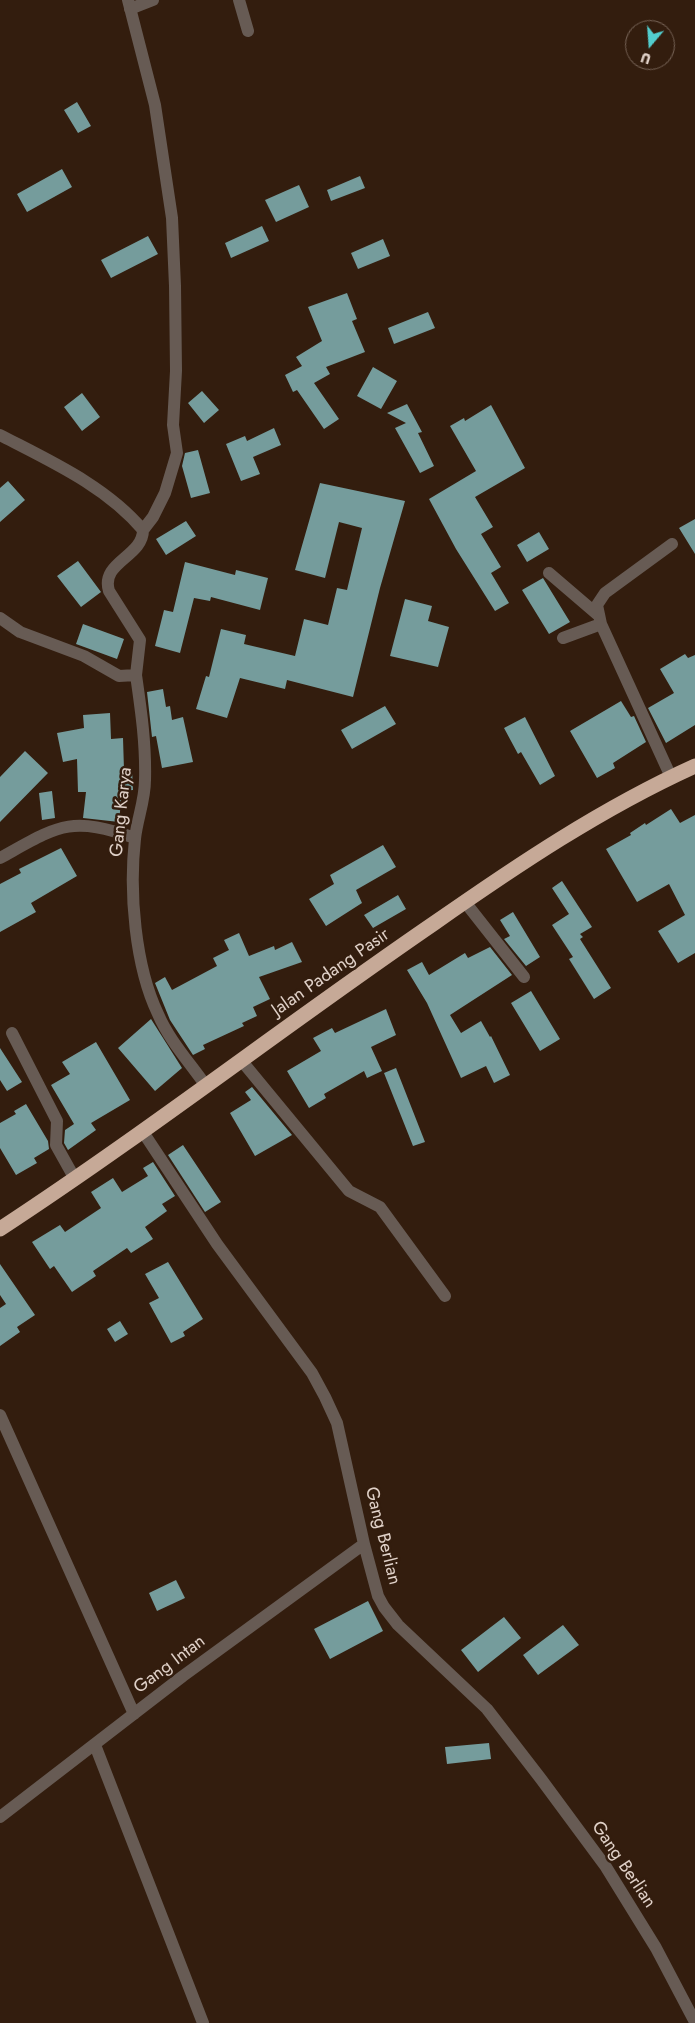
<!DOCTYPE html>
<style>
body{margin:0}
#map{position:relative;width:695px;height:2023px;overflow:hidden;background:#331d0e;font-family:Jost,sans-serif}
canvas{display:block}
.north{position:absolute;left:625px;top:20px;width:50px;height:50px;box-sizing:border-box;background:#331d0e;border:1px solid #786558;border-radius:50%;rotate:198deg;font-size:14px;font-weight:700;line-height:20px;text-align:center;color:#e0d1c8}
.north::after{content:'';display:block;margin:auto;width:18px;height:22px;background:#52cdce;clip-path:polygon(50% 0,100% 100%,50% 72%,0 100%)}
</style>
<div id="map">
<canvas width="695" height="2023"></canvas>
<div class="north">U</div>
</div>
<script>
const ctx = document.querySelector('canvas').getContext('2d');
ctx.lineJoin = 'round';
function paint(path, color) {
  ctx.fillStyle = color;
  ctx.fill(path, 'evenodd');
}
function stroke(path, color, width, dash) {
  ctx.strokeStyle = color;
  ctx.lineWidth = width;
  ctx.lineCap = dash ? 'butt' : 'round';
  ctx.setLineDash(dash || []);
  ctx.stroke(path);
}
function write(font, color, halo, rows, align = 'center') {
  ctx.font = font + ' Jost,sans-serif';
  ctx.lineWidth = 5;
  ctx.setLineDash([]);
  ctx.textBaseline = 'middle';
  ctx.strokeStyle = halo;
  ctx.fillStyle = color;
  for (const [text, x, y, turn = 0] of rows) {
    ctx.save();
    ctx.translate(x, y);
    ctx.rotate((+turn || 0) * Math.PI / 180);
    ctx.textAlign = isNaN(turn) ? turn : align;
    if (halo) ctx.strokeText(text, 0, 0);
    ctx.fillText(text, 0, 0);
    ctx.restore();
  }
}
const building = new Path2D(`
 M77,102L91,126L78,133L64,110Z
 M62,169L72,187L27,212L17,194Z
 M360,176L365,188L331,201L327,190Z
 M299,185L309,207L276,222L265,200Z
 M262,226L269,241L231,258L225,243Z
 M148,236L158,254L111,278L101,260Z
 M383,239L390,256L358,269L351,253Z
 M347,293L357,319L352,321L365,352L326,367L330,374L314,383L339,419L324,429L297,390L293,392L285,375L302,366L296,357L322,341L308,307Z
 M428,312L435,328L394,344L388,328Z
 M373,367L397,381L381,409L357,396Z
 M202,391L219,410L204,423L188,403Z
 M82,393L100,417L82,431L64,407Z
 M407,404L422,432L418,433L434,466L420,473L395,428L406,423L387,413Z
 M491,405L525,468L475,497L493,527L481,534L501,567L491,573L509,603L495,611L456,549L429,499L476,471L450,426L464,418L465,421Z
 M274,428L281,445L253,457L260,474L241,481L226,444L245,436L247,441Z
 M198,450L210,493L191,498L182,466L185,453Z
 M8,481L25,500L0,522V488Z
 M320,483L405,501L380,588L353,697L287,680L285,689L240,678L227,718L196,709L206,676L209,677L221,629L246,635L244,644L295,656L304,619L328,625L337,588L347,590L362,528L339,522L325,578L295,570Z
 M695,519V554L679,528Z
 M186,521L196,536L166,555L156,539Z
 M539,532L549,549L527,562L517,545Z
 M78,561L101,592L81,607L57,576Z
 M185,562L235,575L236,570L268,578L260,610L211,597L210,601L194,598L180,653L155,646L164,610L173,612Z
 M543,578L570,622L549,634L522,590Z
 M405,599L432,606L428,621L449,627L438,667L390,656Z
 M83,624L124,639L117,659L76,644Z
 M685,654L688,658L695,655V725L666,743L648,708L674,693L660,669Z
 M163,689L166,707L170,706L172,720L183,717L193,762L162,768L156,736L152,737L147,692Z
 M621,701L631,717L634,716L646,742L613,763L615,768L597,778L570,731Z
 M385,706L396,724L352,749L341,730Z
 M110,713L111,739L123,738L124,770L132,769L133,790L122,791L119,822L83,818L86,792H78L77,759L63,762L57,733L84,728L83,715Z
 M525,717L555,776L540,785L521,752L518,754L504,728Z
 M25,751L48,773L0,822V777Z
 M52,791L55,818L42,820L39,793Z
 M671,809L680,823L695,815V953L678,963L658,931L685,915L669,884L637,902L606,849L631,835L630,833L645,823L646,825Z
 M383,845L396,867L356,890L362,903L326,926L309,899L334,884L330,875Z
 M61,848L77,876L31,903L36,912L0,932V884L21,873L19,869Z
 M562,881L592,927L580,934L583,937L580,939L611,988L594,999L569,959L573,957L552,925L569,914L552,888Z
 M398,895L406,909L373,928L364,915Z
 M513,912L540,957L526,966L504,939L510,936L500,920Z
 M239,933L249,956L274,946L275,950L292,942L302,962L259,977L270,999L253,1007L257,1016L242,1023L244,1026L203,1045L205,1049L193,1055L170,1020L155,983L165,977L172,990L217,966L213,958L229,950L224,940Z
 M490,947L512,975L450,1015L461,1033L481,1021L490,1037L491,1036L510,1075L494,1083L486,1066L461,1078L427,1003L407,970L422,962L429,975L465,953L468,958Z
 M531,991L560,1039L540,1051L511,1003Z
 M386,1009L396,1035L371,1047L382,1071L367,1078L364,1071L324,1094L326,1098L309,1108L287,1071L321,1051L313,1038L332,1028L335,1033Z
 M151,1019L182,1068L155,1091L118,1048Z
 M96,1042L130,1100L91,1123L96,1130L68,1150L64,1143L65,1130L74,1124L51,1085L70,1074L62,1062Z
 M0,1048L22,1082L7,1091L0,1080Z
 M396,1068L425,1142L413,1146L384,1073Z
 M252,1087L292,1135L255,1156L230,1113L251,1100L245,1092Z
 M26,1104L48,1141L49,1149L34,1158L37,1163L16,1175L0,1148V1123L16,1114L14,1111Z
 M183,1145L221,1202L205,1212L168,1155Z
 M153,1162L175,1196L162,1204L167,1211L145,1227L153,1239L131,1253L127,1248L93,1271L96,1276L72,1292L54,1266L50,1269L32,1242L60,1225L65,1232L101,1208L91,1192L113,1178L122,1192L148,1176L143,1168Z
 M168,1262L203,1319L183,1332L185,1336L171,1343L149,1303L159,1298L145,1274Z
 M0,1264L35,1315L17,1327L20,1332L0,1346V1308L6,1304L0,1295Z
 M120,1321L128,1334L115,1342L107,1329Z
 M176,1580L185,1598L157,1611L149,1593Z
 M368,1601L383,1631L330,1659L314,1629Z
 M504,1617L521,1638L478,1672L461,1650Z
 M563,1625L579,1645L538,1675L523,1655Z
 M489,1743L491,1759L447,1764L445,1747Z`);
const street = new Path2D(`
 M128,0L155,105L172,218L175,286L176,371L173,425L177,453L165,493L153,517L143,530
 M239,0L248,31
 M130,9L153,0
 M0,435C50,461 106,486 143,530C143,557 100,562 109,591L140,640L136,675
 M549,573L598,615
 M0,618L20,632L84,656L119,676L136,675C141,710 146,744 145,780C145,801 137,819 135,839C129,892 135,966 158,1014C169,1040 190,1063 206,1086
 M563,638L601,624
 M671,777L601,624L597,605L605,593L672,544
 M0,858C58,826 69,815 135,838
 M465,902L524,977
 M12,1033L57,1121L56,1145L75,1179
 M241,1060L349,1191L380,1207L445,1296
 M143,1132L217,1244L312,1373L325,1397L337,1423L364,1544L378,1596L384,1607L398,1625L487,1709L541,1779L606,1867L656,1948L695,2022
 M0,1415L134,1714
 M95,1745L203,2023
 M0,1817L183,1676L364,1544`);
const highway = new Path2D(`
 M0,1229C148,1132 287,1024 433,924C516,866 602,808 695,766`);
const streetNames = [
 ["Gang Karya",122,812,-84],
 ["Jalan Padang Pasir",331,973,-35],
 ["Gang Berlian",382,1536,76],
 ["Gang Intan",170,1665,-37],
 ["Gang Berlian",623,1865,56]
];
paint(building, '#759c9c');
stroke(street, '#675b54', 12);
stroke(highway, '#c6a997', 15);
write('18px', '#e0d1c8', '#331d0e', streetNames);
</script>
